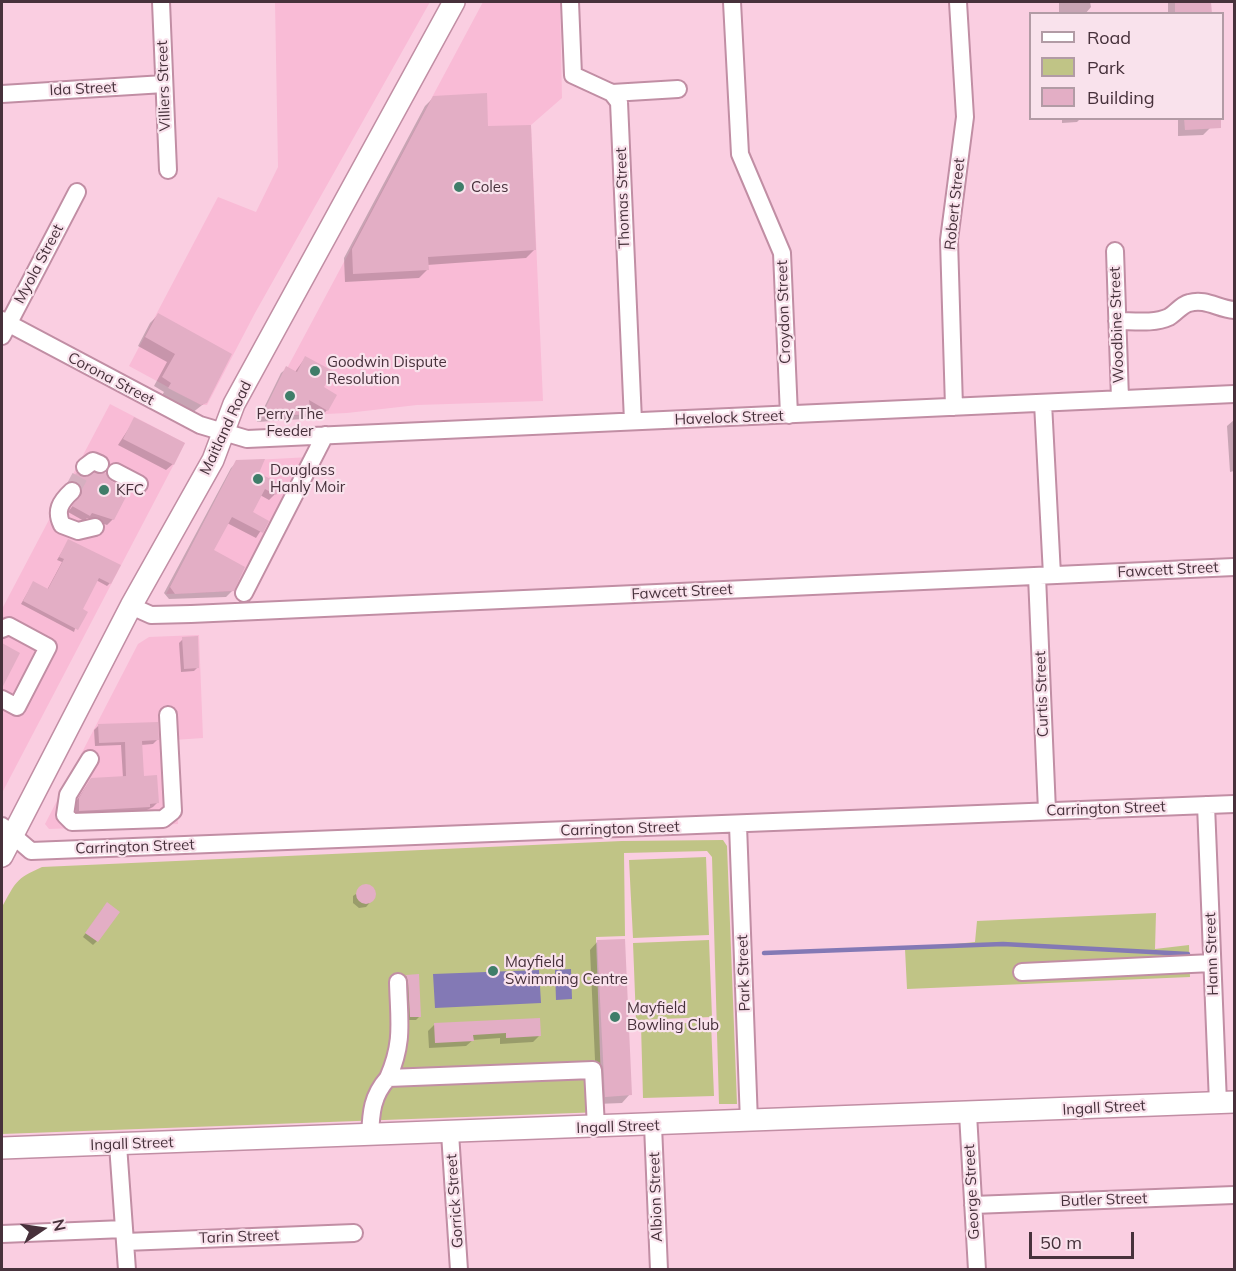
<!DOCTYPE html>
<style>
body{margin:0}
#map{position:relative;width:1236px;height:1271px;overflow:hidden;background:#facee1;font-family:Mulish,sans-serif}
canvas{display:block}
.frame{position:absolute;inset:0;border:3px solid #47313b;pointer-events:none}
.legend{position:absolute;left:1029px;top:12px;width:195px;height:108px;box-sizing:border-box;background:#f9e2ec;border:2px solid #b29ba5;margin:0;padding:8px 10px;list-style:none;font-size:18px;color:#47313b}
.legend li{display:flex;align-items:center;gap:12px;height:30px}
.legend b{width:30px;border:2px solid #b29ba5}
.north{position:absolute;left:12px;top:1199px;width:60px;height:60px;-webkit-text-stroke:4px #f9e2ec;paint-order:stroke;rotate:77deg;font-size:16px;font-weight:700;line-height:24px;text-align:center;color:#47313b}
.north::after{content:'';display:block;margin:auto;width:21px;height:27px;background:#47313b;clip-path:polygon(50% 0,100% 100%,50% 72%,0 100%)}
.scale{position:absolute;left:1029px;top:1232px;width:105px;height:27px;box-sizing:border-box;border:3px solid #47313b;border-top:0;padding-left:8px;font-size:18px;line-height:21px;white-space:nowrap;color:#47313b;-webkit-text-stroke:4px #f9e2ec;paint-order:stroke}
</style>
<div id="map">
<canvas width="1236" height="1271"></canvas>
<div class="frame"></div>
<ul class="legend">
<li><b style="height:8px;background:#fff"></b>Road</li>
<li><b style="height:16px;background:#c0c486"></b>Park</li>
<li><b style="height:16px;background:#e3aec5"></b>Building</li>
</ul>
<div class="north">N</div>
<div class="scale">50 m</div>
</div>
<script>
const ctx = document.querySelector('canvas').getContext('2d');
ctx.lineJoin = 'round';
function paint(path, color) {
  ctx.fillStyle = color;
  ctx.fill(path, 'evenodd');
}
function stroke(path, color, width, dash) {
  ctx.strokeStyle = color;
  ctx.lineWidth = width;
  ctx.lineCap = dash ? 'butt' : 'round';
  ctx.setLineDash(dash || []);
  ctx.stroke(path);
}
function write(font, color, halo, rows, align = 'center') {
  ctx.font = font + ' Mulish,sans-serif';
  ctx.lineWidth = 4.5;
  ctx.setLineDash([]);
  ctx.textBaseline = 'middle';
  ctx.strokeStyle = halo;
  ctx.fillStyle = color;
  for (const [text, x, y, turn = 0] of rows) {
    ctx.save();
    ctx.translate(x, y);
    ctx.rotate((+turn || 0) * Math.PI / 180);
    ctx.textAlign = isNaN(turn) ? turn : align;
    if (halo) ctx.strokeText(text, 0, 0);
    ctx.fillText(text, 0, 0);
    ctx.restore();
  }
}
const built = new Path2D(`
 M275,2H430L255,313L207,405H201L129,366L218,197L256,212L278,167Z
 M483,2H560L562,98L531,125L543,401L417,405L347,413L261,417Z
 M110,404L185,443L2,793V609Z
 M310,457L239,591L166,594L236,461Z
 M199,635L203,738L174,740L178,824L49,829L45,824L138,644L149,637Z`);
const green = new Path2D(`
 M723,840L727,846L737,1104H719L712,857L707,851L624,853L625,936L596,937L602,1112L2,1134V907C16,882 15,879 42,867L622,841Z
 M706,857L709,935L633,938L629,860Z
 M1156,913L1155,949L1189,945L1190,977L907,989L905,949L975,942L977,921Z
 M709,940L712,1017L636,1020L633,943Z
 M711,1022L714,1096L643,1098L641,1025Z`);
const water = new Path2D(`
 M571,969L572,999L556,1000L555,970Z
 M539,970L541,1003L435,1008L433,974Z`);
const shadow = new Path2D(`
 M1059,2H1090L1091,7L1085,14H1059Z
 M1168,2H1210V14H1168Z
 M434,97L487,128L535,249L526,258L427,265V270L419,278L345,282L344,258L425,106Z
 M1062,118H1081L1077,122L1062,123Z
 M1178,118H1209L1210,128L1203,135L1178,136Z
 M158,315L206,402L192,413L161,397L164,392L154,386L167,362L138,346L150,323Z
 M305,358L322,388L327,410L322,416L308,408L309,414L303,419L257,422L281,373L287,368L295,372Z
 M135,419L173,464L166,470L118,445Z
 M1234,420V471L1230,472L1227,426Z
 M237,462L257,473L275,494L269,500L260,495L251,513L267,521L256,538L227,523L212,551L233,590L226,597L169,599L164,593L231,468Z
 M77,475L86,479L113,519L107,525L87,518L84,521L68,512L77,500L75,490L68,487Z
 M69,540L110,583L107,586L96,580L81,610L74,632L21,604L33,583L47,590L62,562L57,560Z
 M183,639L198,667L194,671L181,672L179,643Z
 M2,644L18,653L2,685Z
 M99,725L157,740L153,744L141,745L142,777L157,803L153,807L145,811L76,815L75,803L91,779L123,778L121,745L95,746L94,730Z
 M369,885L375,890V897L366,907L359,908L353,903V896Z
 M103,908L97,941L93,945L83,937Z
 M598,941L630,1094L622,1103L597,1104L590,950Z
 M406,976H418L420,1016L416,1020H407L403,980Z
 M434,1025L539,1036L533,1042L500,1044V1038L473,1040L466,1046L429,1048L428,1031Z`);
const stream = new Path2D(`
 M764,953L1003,944L1188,954`);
const building = new Path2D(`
 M1175,2H1211L1212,14H1175Z
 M487,93L488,126L531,125L536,250L428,257L429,270L353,274L352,249L433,96Z
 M1184,118H1221V128L1185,130Z
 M158,313L232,354L207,403L201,405L168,388L171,383L162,377L175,354L145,337Z
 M305,356L333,371L324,387L337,395L328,411L309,400L311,414L261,417L286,366L297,372Z
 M134,417L185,443L174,465L123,439Z
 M265,459L259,473L282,485L276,495L265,489L253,512L269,521L263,533L232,517L214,550L245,567L234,591L175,594L170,587L236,460Z
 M76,473L86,477L94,473H106L111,481L129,491L114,520L92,513L90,516L72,506L82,493L80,484L72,481Z
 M68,539L121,565L111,584L99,578L83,609L88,612L78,630L23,601L33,581L48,589L64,559L59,557Z
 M198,636L199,668L184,669L182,637Z
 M2,643L20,653L2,688Z
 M158,722L159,740L142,741L144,776L157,775L159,803L150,804V807L79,811V798L91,778L126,776L125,742L99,743L98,724Z
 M356 894a10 10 0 1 1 20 0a10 10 0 1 1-20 0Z
 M107,902L120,912L98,942L85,933Z
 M625,939L632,1095L605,1097L597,940Z
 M419,974L421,1017H410L408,982L406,975Z
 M540,1018L541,1036L506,1038V1033L473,1035L474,1041L435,1043L434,1023Z`);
const minorTunnel = new Path2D(`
 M72,491L85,467`);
const minor = new Path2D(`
 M161,2L168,170
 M570,2L573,75L612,93L619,102L633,421
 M732,2L740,154L782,253L789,415
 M612,93L678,89
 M2,94L164,84
 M1115,251L1120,399
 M2,320L200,425L247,439L1234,394
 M1117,321C1133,321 1154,324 1169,317C1176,313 1181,305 1189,303C1206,298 1218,309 1234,310
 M2,336L77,192
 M1043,403L1052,575
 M954,407L949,240L965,117L958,2
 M85,467L93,461L100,464
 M116,472L139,484
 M72,491C60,502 55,511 62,525L78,531L95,527
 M1037,576L1047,811
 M244,593L325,435
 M131,606L151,615L191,614L1234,567
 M2,629L9,626L48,647L17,707L2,699
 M90,759L68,795L65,815L72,822L163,819L173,811L168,715
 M1206,805L1218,1103
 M738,825L749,1122
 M2,826L31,851L1234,804
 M1022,972L1212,963
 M388,1078C404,1042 399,1021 398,982
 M968,1114L977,1270
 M653,1125L659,1270
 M450,1133L459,1270
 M370,1136C371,1112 372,1096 388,1078L593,1070L596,1127
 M118,1145L127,1270
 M973,1205L1234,1195
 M2,1234L124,1229
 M125,1242L354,1233`);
const major = new Path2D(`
 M2,856L131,606L213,460L234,404L454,2
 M2,1148L1234,1102`);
const markers = [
 [459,187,6,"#3f7d69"],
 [315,371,6,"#3f7d69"],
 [290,396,6,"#3f7d69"],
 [258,479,6,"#3f7d69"],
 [104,490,6,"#3f7d69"],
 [493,971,6,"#3f7d69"],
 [615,1017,6,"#3f7d69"]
];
const streetNames = [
 ["Villiers Street",164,86,-92],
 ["Ida Street",83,89,-3],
 ["Thomas Street",623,198,-92],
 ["Robert Street",955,204,-84],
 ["Myola Street",39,264,-62],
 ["Croydon Street",784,312,-92],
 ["Woodbine Street",1117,325,-92],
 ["Corona Street",111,379,28],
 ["Havelock Street",729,418,-2],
 ["Maitland Road",226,428,-65],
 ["Fawcett Street",1168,570,-3],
 ["Fawcett Street",682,592,-3],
 ["Curtis Street",1042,694,-92],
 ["Carrington Street",1106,809,-2],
 ["Carrington Street",620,829,-2],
 ["Carrington Street",135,847,-2],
 ["Hann Street",1212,954,-92],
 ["Park Street",744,973,-92],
 ["Ingall Street",1104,1108,-3],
 ["Ingall Street",618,1127,-2],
 ["Ingall Street",132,1144,-2],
 ["George Street",972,1192,-93],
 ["Albion Street",656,1197,-92],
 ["Butler Street",1104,1200,-2],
 ["Gorrick Street",455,1201,-94],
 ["Tarin Street",239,1237,-2]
];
const poiNames = [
 ["Coles",471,187],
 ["Goodwin Dispute",327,362],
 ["Resolution",327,379],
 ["Perry The",290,414,"center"],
 ["Feeder",290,431,"center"],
 ["Douglass",270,470],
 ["Hanly Moir",270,487],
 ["KFC",116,490],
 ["Mayfield",505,962],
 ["Swimming Centre",505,979],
 ["Mayfield",627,1008],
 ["Bowling Club",627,1025]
];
paint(built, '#f9bbd6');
paint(green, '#c0c486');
paint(water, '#8379b5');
paint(shadow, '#0003');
stroke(stream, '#8379b5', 4.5);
paint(building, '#e3aec5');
stroke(minorTunnel, '#d6afc0', 16, [16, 8]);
stroke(minor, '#c18ea4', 20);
stroke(major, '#c18ea4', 24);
stroke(minor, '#fff', 16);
stroke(major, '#fff', 21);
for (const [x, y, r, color] of markers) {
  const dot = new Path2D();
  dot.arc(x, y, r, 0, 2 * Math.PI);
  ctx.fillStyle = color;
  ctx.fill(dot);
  stroke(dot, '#f9e2ec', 2);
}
write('15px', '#47313b', '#f9e2ec', streetNames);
write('15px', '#47313b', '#f9e2ec', poiNames, 'left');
</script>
